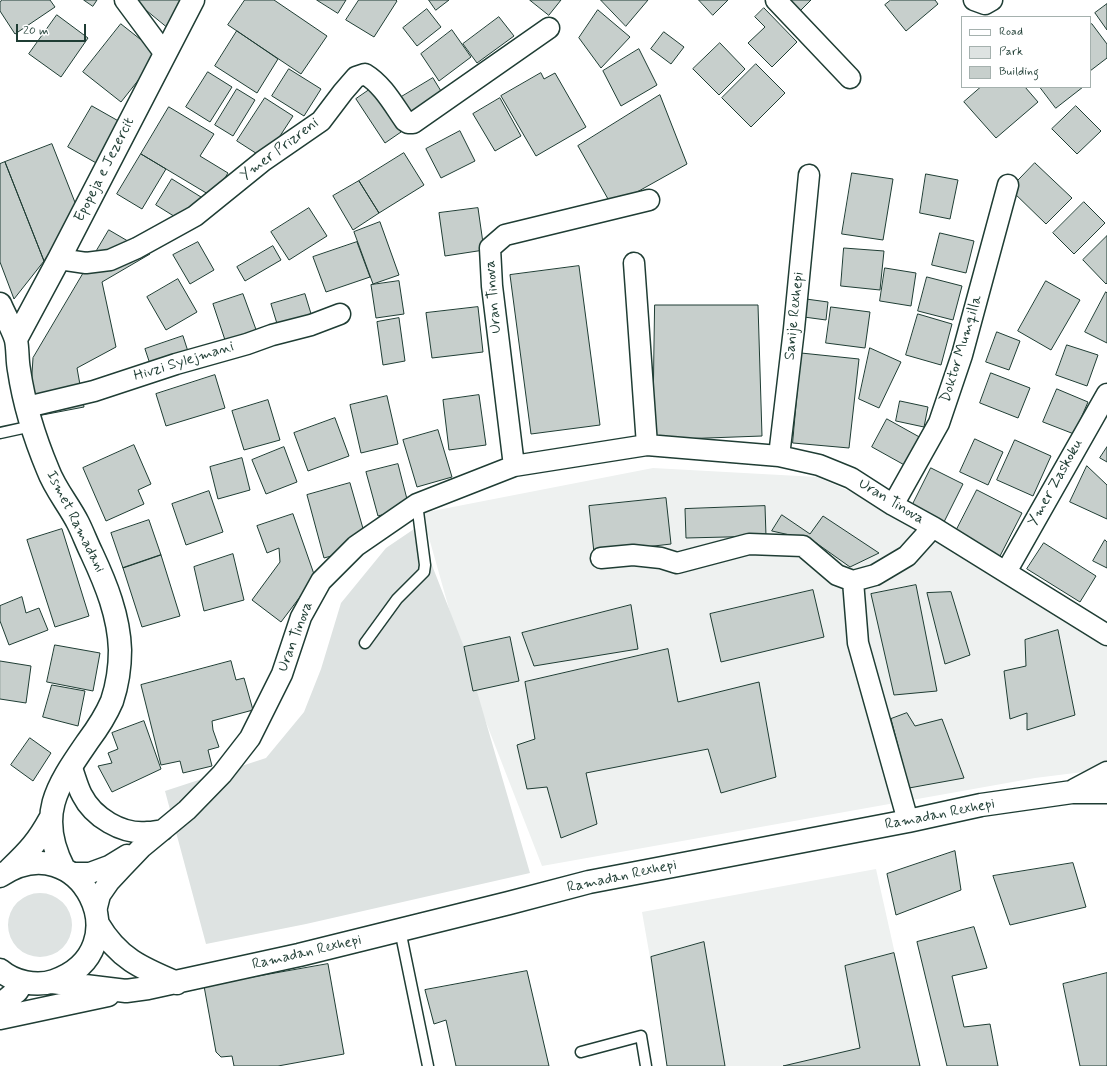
<!DOCTYPE html>
<style>
body{margin:0}
#map{position:relative;width:1107px;height:1066px;overflow:hidden;background:#fff;font-family:Mynerve,sans-serif}
canvas{display:block}
.legend{position:absolute;left:961px;top:16px;width:130px;height:72px;box-sizing:border-box;background:#fff;border:1px solid #a5b1ae;margin:0;padding:5px 7px;list-style:none;font-size:12px;color:#1f3d34}
.legend li{display:flex;align-items:center;gap:8px;height:20px}
.legend b{width:20px;border:1px solid #a5b1ae}
.scale{position:absolute;left:16px;top:24px;width:70px;height:18px;box-sizing:border-box;border:2px solid #1f3d34;border-top:0;padding-left:5px;font-size:12px;line-height:14px;white-space:nowrap;color:#1f3d34;-webkit-text-stroke:3px #fff;paint-order:stroke}
</style>
<div id="map">
<canvas width="1107" height="1066"></canvas>
<ul class="legend">
<li><b style="height:5px;background:#fff"></b>Road</li>
<li><b style="height:11px;background:#dee3e2"></b>Park</li>
<li><b style="height:11px;background:#c7cfcc"></b>Building</li>
</ul>
<div class="scale">20 m</div>
</div>
<script>
const ctx = document.querySelector('canvas').getContext('2d');
ctx.lineJoin = 'round';
function paint(path, color) {
  ctx.fillStyle = color;
  ctx.fill(path, 'evenodd');
}
function stroke(path, color, width, dash) {
  ctx.strokeStyle = color;
  ctx.lineWidth = width;
  ctx.lineCap = dash ? 'butt' : 'round';
  ctx.setLineDash(dash || []);
  ctx.stroke(path);
}
function write(font, color, halo, rows, align = 'center') {
  ctx.font = font + ' Mynerve,sans-serif';
  ctx.lineWidth = 3;
  ctx.setLineDash([]);
  ctx.textBaseline = 'middle';
  ctx.strokeStyle = halo;
  ctx.fillStyle = color;
  for (const [text, x, y, turn = 0] of rows) {
    ctx.save();
    ctx.translate(x, y);
    ctx.rotate((+turn || 0) * Math.PI / 180);
    ctx.textAlign = isNaN(turn) ? turn : align;
    if (halo) ctx.strokeText(text, 0, 0);
    ctx.fillText(text, 0, 0);
    ctx.restore();
  }
}
const built = new Path2D(`
 M653,468L817,477L904,515L1107,634V769L1035,778L542,866L468,676L422,513Z
 M876,869L920,1066H669L642,912Z`);
const green = new Path2D(`
 M417,527L464,647L530,873L306,924L206,944L165,791L266,758L304,712L321,669L341,603L386,548Z
 M8 925a32 32 0 1 1 64 0a32 32 0 1 1-64 0Z`);
const building = new Path2D(`
 M3,0H50L55,7L15,34L0,11V2Z
 M84,0H97L93,6Z
 M134,0H180L175,15L166,26Z
 M245,0H274L327,36L301,74L228,25Z
 M317,0H346L338,13Z
 M359,0H396L397,1L374,37L346,20Z
 M429,0H449L436,10Z
 M530,0H561L549,15Z
 M601,0H648L626,26Z
 M699,0H728L713,15Z
 M789,0H811L798,13Z
 M891,0H935L938,4L906,31L885,5Z
 M1107,4V30L1095,13Z
 M764,8L797,42L772,67L748,43L765,27L755,17Z
 M427,9L441,27L417,46L403,28Z
 M598,10L630,37L601,68L579,38Z
 M57,15L88,38L61,77L29,54Z
 M499,17L514,36L477,63L463,44Z
 M121,24L159,54L121,102L83,72Z
 M1092,24L1107,44V58L1090,71V25Z
 M452,30L471,57L439,81L421,54Z
 M237,31L278,59L257,93L215,66Z
 M664,32L684,47L671,64L651,49Z
 M720,43L745,69L719,95L693,69Z
 M639,49L657,85L621,106L603,71Z
 M756,64L785,93L751,127L722,98Z
 M289,69L321,89L304,116L272,96Z
 M208,72L232,87L210,122L186,107Z
 M541,73L544,79L555,73L586,127L536,156L501,96Z
 M433,78L444,96L409,117L398,99Z
 M981,87H1025L1038,102L996,138L964,102Z
 M1040,87H1083L1056,108Z
 M372,88L401,132L385,143L356,99Z
 M237,89L255,100L233,136L215,125Z
 M660,95L687,164L612,206L578,146Z
 M265,98L293,116L265,159L237,141Z
 M500,98L521,136L495,151L473,114Z
 M92,106L122,123L98,164L68,147Z
 M1076,106L1101,131L1077,154L1052,129Z
 M169,107L214,134L200,156L228,173L213,197L141,154Z
 M460,131L475,161L441,178L426,149Z
 M52,144L78,210L44,261L5,162Z
 M404,153L424,185L379,213L359,181Z
 M141,154L166,169L142,209L117,194Z
 M5,162L44,261L14,299L0,262V164Z
 M1035,163L1072,198L1046,224L1010,189Z
 M852,173L893,179L883,240L842,234Z
 M926,174L958,180L950,219L920,213Z
 M172,179L201,197L185,223L156,205Z
 M359,181L379,213L353,230L333,196Z
 M1084,202L1105,223L1074,254L1053,233Z
 M309,208L327,236L289,260L271,232Z
 M478,208L484,250L445,256L439,213Z
 M380,222L399,275L373,284L354,232Z
 M109,230L150,254L102,282L116,347L77,368L84,407L37,416L31,389L33,358Z
 M940,233L974,241L966,273L932,265Z
 M1107,236V283L1106,284L1083,260Z
 M198,242L214,270L190,284L173,255Z
 M357,242L370,277L326,292L313,257Z
 M273,246L281,260L245,281L237,267Z
 M844,248L884,251L880,290L841,286Z
 M579,266L600,425L531,434L510,275Z
 M885,268L916,273L911,306L880,301Z
 M927,277L962,286L953,320L918,311Z
 M178,279L197,312L166,330L147,297Z
 M399,281L404,314L376,318L371,285Z
 M1046,281L1080,300L1051,350L1018,331Z
 M1106,292L1107,293V343L1085,332Z
 M243,294L258,335L227,346L213,304Z
 M305,294L312,317L278,327L271,304Z
 M806,299L828,302L826,320L804,317Z
 M655,305H758L762,436L653,440Z
 M478,307L483,352L432,358L426,313Z
 M831,307L870,312L865,348L826,343Z
 M918,314L952,324L941,365L906,355Z
 M399,318L405,361L383,365L377,322Z
 M997,332L1020,341L1009,370L986,362Z
 M183,336L193,367L155,379L145,349Z
 M1067,345L1098,355L1087,386L1056,375Z
 M870,348L901,362L879,408L859,399Z
 M801,353L859,359L849,448L793,443Z
 M991,373L1030,388L1018,418L980,403Z
 M215,375L225,408L166,426L156,394Z
 M1057,389L1088,402L1074,434L1043,422Z
 M479,395L486,445L449,450L443,400Z
 M387,396L398,444L361,453L350,405Z
 M268,400L280,440L244,450L232,411Z
 M900,401L928,407L924,427L896,421Z
 M335,418L349,456L308,471L294,433Z
 M887,419L923,439L908,467L872,447Z
 M438,430L452,477L417,487L403,440Z
 M975,439L1003,452L988,485L960,472Z
 M1015,440L1051,456L1033,496L997,480Z
 M134,445L151,484L138,490L144,504L106,521L83,468Z
 M284,447L297,482L266,494L252,460Z
 M1107,447V462L1100,458Z
 M242,458L250,490L218,499L210,467Z
 M398,464L409,507L378,516L366,472Z
 M1087,466L1107,485V519L1070,502Z
 M931,468L963,484L942,526L910,510Z
 M350,483L368,546L324,558L307,495Z
 M977,490L1022,513L999,558L954,535Z
 M209,491L223,532L186,545L172,504Z
 M666,498L671,544L594,553L589,506Z
 M765,506L766,536L686,538L685,509Z
 M293,514L315,577L281,622L252,600L280,562L279,548L267,553L257,526Z
 M782,515L810,534L823,516L879,553L850,567L812,540L772,531Z
 M149,520L161,555L123,568L111,533Z
 M62,529L89,616L55,627L27,540Z
 M1105,540L1107,542V568L1093,561Z
 M1044,543L1096,576L1080,602L1027,569Z
 M233,554L244,600L204,611L194,567Z
 M161,555L180,616L142,627L123,568Z
 M916,585L937,691L894,695L871,594Z
 M813,590L824,637L721,662L710,614Z
 M951,592L970,655L945,664L927,593Z
 M22,597L26,613L39,608L48,630L9,645L0,621V606Z
 M631,605L638,649L534,666L522,633Z
 M1058,630L1075,715L1027,730V713L1010,719L1004,671L1026,666L1025,640Z
 M510,637L519,681L473,691L464,647Z
 M55,645L100,653L93,691L47,682Z
 M668,649L678,702L759,682L776,777L721,793L708,749L586,773L597,824L561,838L547,787L527,789L517,745L535,739L525,682Z
 M0,661L31,666L26,703L0,699Z
 M231,661L236,680L244,678L253,710L212,721L213,730L219,747L208,750L212,766L183,773L180,761L161,765L141,685Z
 M52,685L85,691L78,726L43,717Z
 M907,713L915,726L942,719L964,778L909,788L891,719Z
 M144,721L161,769L112,792L98,766L112,763L108,753L118,749L112,733Z
 M30,738L51,753L33,781L11,765Z
 M955,851L961,890L896,915L887,874Z
 M1073,863L1086,907L1010,925L993,876Z
 M974,927L987,968L952,976L964,1027L990,1024L998,1066H947L917,942Z
 M704,942L725,1066H667L651,957Z
 M894,953L920,1066H783L860,1048L845,966Z
 M328,964L344,1054L278,1066H234L232,1056L221,1057L216,1052L204,986Z
 M527,971L549,1066H456L446,1020L434,1024L425,990Z
 M1107,973V1066H1080L1063,984Z`);
const lane = new Path2D(`
 M0,433L32,426
 M365,643L397,599L424,572L425,565L417,504
 M400,930L428,1066
 M581,1052L641,1036L646,1066`);
const street = new Path2D(`
 M125,0L165,54
 M776,0L850,78
 M974,0L985,4L992,0
 M59,259L86,263L110,260L137,248L195,216L263,161L321,121L343,92L356,77L365,74C383,85 393,104 405,121L408,123H413L549,28
 M634,263L647,445
 M27,407L94,391L176,364L247,344L272,335L311,325L340,314
 M779,456L794,329L809,175
 M514,466L492,286L490,248L505,235L649,200
 M893,505L939,423L962,355L1008,185
 M601,558L633,555L661,558L677,563L749,544L803,546L837,575L853,581L875,575L907,556L933,527
 M1006,572L1107,394
 M853,581L858,643L908,821
 M71,766C75,775 77,786 82,795C93,817 122,835 148,832C153,832 158,831 163,830
 M72,873H90L109,866L127,855
 M96,911L100,895L109,882L123,867L141,848L187,810L222,774L250,738L282,674L301,617L321,581L356,546L417,504L514,466L647,445L779,456L819,465L851,478L893,505L933,527L1107,635`);
const secondary = new Path2D(`
 M0,304C4,314 13,329 16,340C18,350 17,360 19,370C24,404 35,439 48,470C55,489 69,505 78,523C83,533 87,544 92,554C106,584 119,616 120,650C120,667 117,686 112,701C106,715 97,729 88,741C57,786 36,815 64,869
 M16,339L59,259L193,0
 M1075,790L1107,773
 M10,869C29,851 38,841 50,819
 M0,876C80,822 143,950 54,981C36,987 14,982 0,970
 M98,924C118,958 141,968 177,983
 M52,982L126,991L148,988L299,955L509,903L589,882L908,821L981,805L1072,792H1107
 M0,1005L17,991L23,982
 M0,1018L108,995`);
const streetNames = [
 ["Ymer Prizreni",280,150,-37],
 ["Epopeja e Jezercit",105,170,-63],
 ["Uran Tinova",494,297,-95],
 ["Sanije Rexhepi",795,316,-84],
 ["Doktor Mumqilla",962,349,-73],
 ["Hivzi Sylejmani",184,362,-17],
 ["Ymer Zaskoku",1056,483,-61],
 ["Uran Tinova",891,502,31],
 ["Ismet Ramadani",75,522,63],
 ["Uran Tinova",296,637,-69],
 ["Ramadan Rexhepi",940,815,-11],
 ["Ramadan Rexhepi",622,877,-12],
 ["Ramadan Rexhepi",307,953,-13]
];
paint(built, '#eef1f0');
paint(green, '#dee3e2');
paint(building, '#c7cfcc');
stroke(building, '#1f3d34', 1);
stroke(lane, '#1f3d34', 13);
stroke(street, '#1f3d34', 23);
stroke(secondary, '#1f3d34', 25);
stroke(lane, '#fff', 10);
stroke(street, '#fff', 20);
stroke(secondary, '#fff', 22);
write('15px', '#1f3d34', '#fff', streetNames);
</script>
